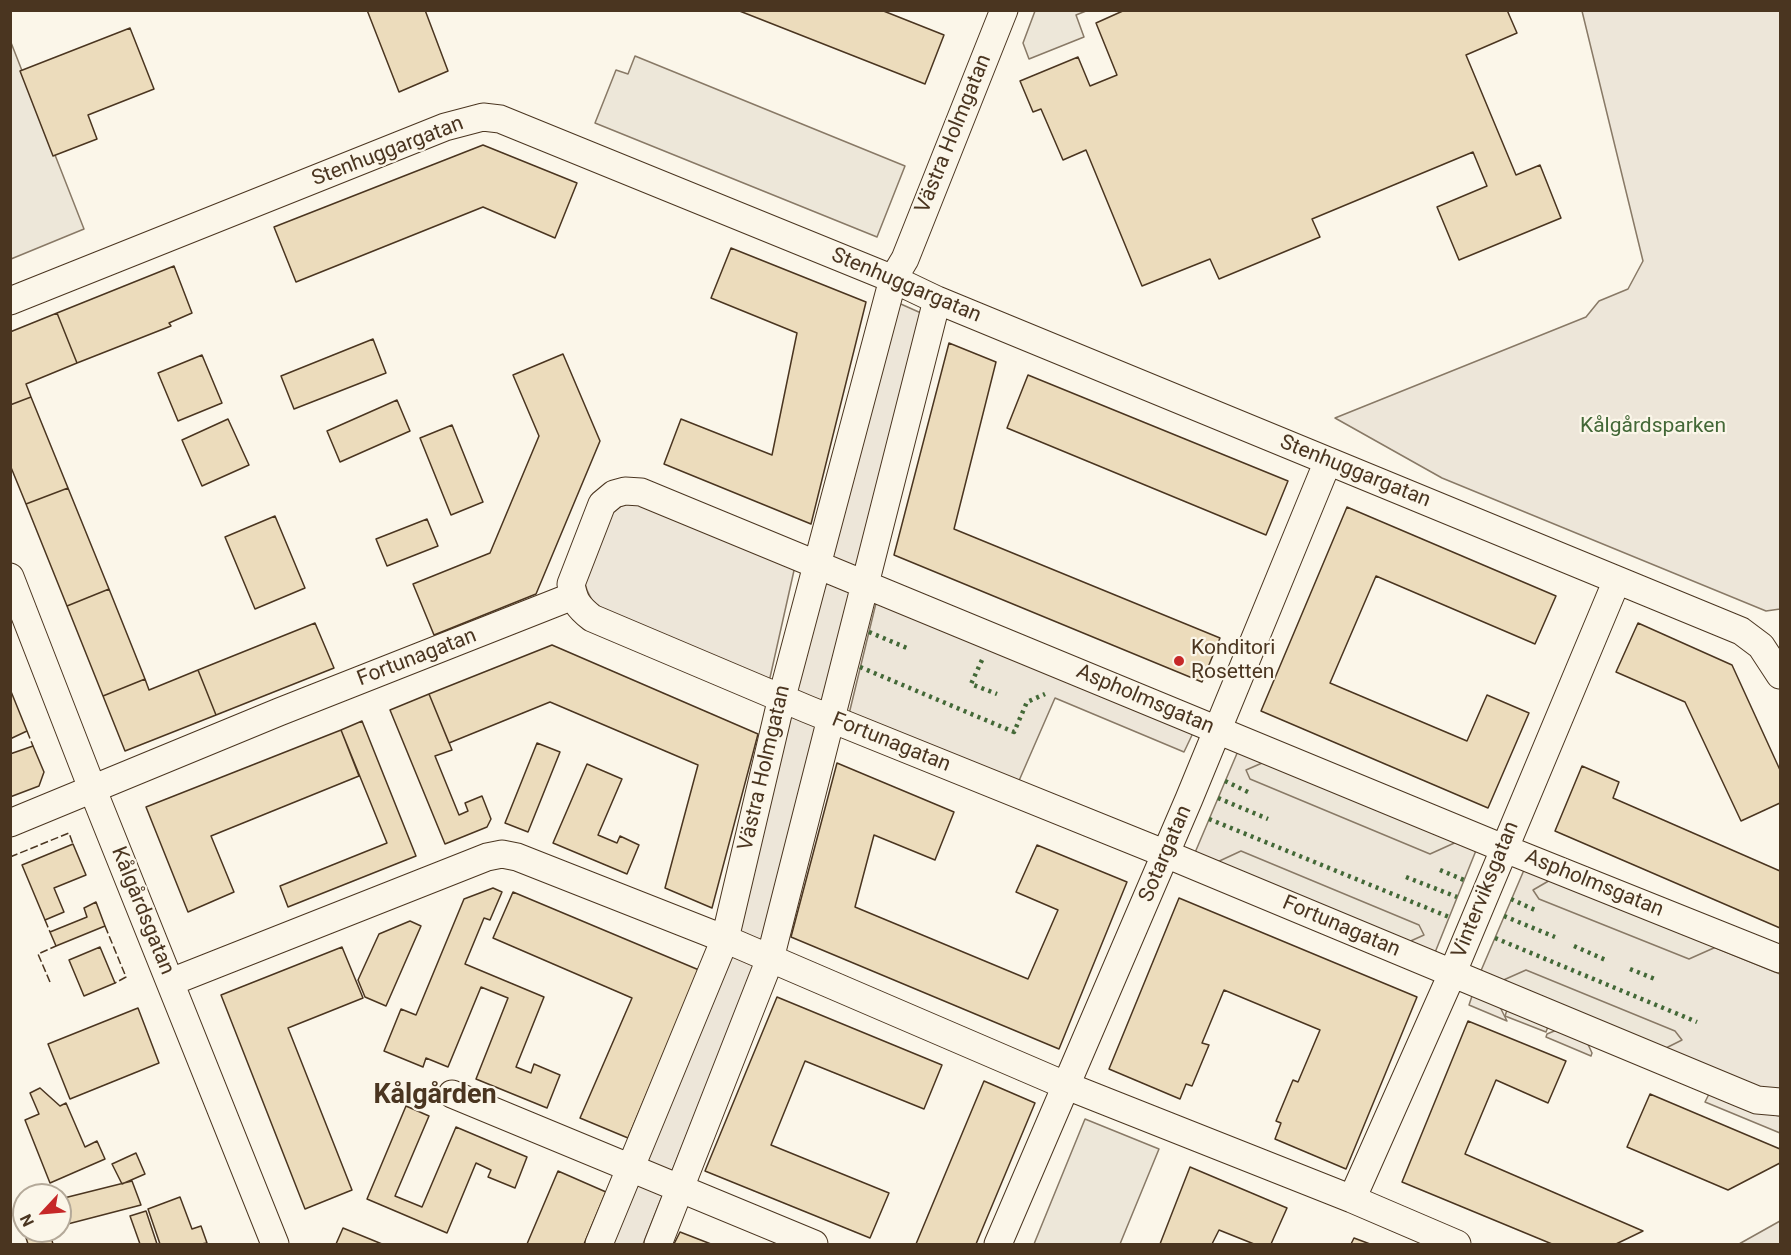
<!DOCTYPE html>
<meta charset="utf-8">
<style>
body{margin:0}
#map{position:relative;width:1791px;height:1255px;overflow:hidden;background:#fbf6e9;font-family:Roboto,sans-serif}
canvas{display:block}
.frame{position:absolute;inset:0;border:12px solid #4a3520;pointer-events:none}
.north{position:absolute;left:12px;top:1183px;width:60px;height:60px;box-sizing:border-box;background:#fbf6e9;border:2px solid #b4a999;border-radius:50%;rotate:244deg;font-size:16px;font-weight:700;line-height:24px;text-align:center;color:#4a3520}
.north::after{content:'';display:block;margin:auto;width:21px;height:27px;background:#c62828;clip-path:polygon(50% 0,100% 100%,50% 72%,0 100%)}
</style>
<div id="map">
<canvas width="1791" height="1255"></canvas>
<div class="frame"></div>
<div class="north">N</div>
</div>
<script>
const ctx = document.querySelector('canvas').getContext('2d');
ctx.lineJoin = 'round';
function paint(path, color) {
  ctx.fillStyle = color;
  ctx.fill(path, 'evenodd');
}
function stroke(path, color, width, dash) {
  ctx.strokeStyle = color;
  ctx.lineWidth = width;
  ctx.lineCap = dash ? 'butt' : 'round';
  ctx.setLineDash(dash || []);
  ctx.stroke(path);
}
function write(font, color, halo, rows, align = 'center') {
  ctx.font = font + ' Roboto,sans-serif';
  ctx.lineWidth = 4.5;
  ctx.setLineDash([]);
  ctx.textBaseline = 'middle';
  ctx.strokeStyle = halo;
  ctx.fillStyle = color;
  for (const [text, x, y, turn = 0] of rows) {
    ctx.save();
    ctx.translate(x, y);
    ctx.rotate((+turn || 0) * Math.PI / 180);
    ctx.textAlign = isNaN(turn) ? turn : align;
    if (halo) ctx.strokeText(text, 0, 0);
    ctx.fillText(text, 0, 0);
    ctx.restore();
  }
}
const green = new Path2D(`
 M1582,11H1780V609L1766,611L1442,478L1335,418L1586,317L1599,301L1628,289L1643,261Z
 M894,301L921,313L757,959L643,1244H612L731,949Z
 M632,501L795,566L769,682L600,611C592,601 582,586 585,573C587,564 606,519 612,513C617,507 625,504 632,501Z
 M877,599L1193,733L1184,752L1055,698L1018,783L849,714Z
 M1238,751L1477,848L1434,955L1194,855Z
 M1524,870L1780,974V1092L1766,1091L1480,973Z
 M1473,993L1499,1005L1507,1021L1469,1005Z
 M1559,1029L1586,1040L1592,1053L1591,1056L1546,1037L1547,1034Z
 M1709,1094L1769,1114L1780,1116V1133L1705,1102Z
 M1780,1221V1244H1739Z`);
const parking = new Path2D(`
 M1035,11H1086L1076,15L1084,37L1029,59L1023,43Z
 M10,40L84,229L11,259H10Z
 M635,56L905,166L877,237L595,123L616,70L628,74Z
 M1269,760L1461,840L1430,854L1250,779L1246,770Z
 M1241,851L1419,925L1424,935L1404,944L1213,864Z
 M1552,879L1716,947L1689,959L1539,899L1533,890Z
 M1526,970L1675,1031L1682,1040L1662,1050L1499,982Z
 M1508,1007L1549,1024L1546,1032L1505,1016Z
 M1085,1119L1159,1149L1120,1244H1034Z`);
const building = new Path2D(`
 M367,10H425L448,71L399,92Z
 M737,10H881L944,35L925,84Z
 M1125,10H1507L1517,33L1466,55L1516,175L1540,165L1561,218L1459,260L1437,207L1487,186L1473,152L1312,219L1320,237L1219,279L1210,259L1142,286L1086,150L1063,160L1041,109L1033,112L1020,81L1078,57L1090,86L1117,75L1096,23Z
 M130,28L154,89L88,115L97,139L53,156L20,71Z
 M483,145L577,183L555,238L483,207L296,282L274,227Z
 M731,248L866,302L811,524L664,464L681,419L772,455L797,333L711,298Z
 M174,266L192,313L169,323L171,326L77,363L57,313Z
 M57,313L77,363L26,384L31,397L10,405V332Z
 M373,339L386,373L294,409L281,376Z
 M949,343L996,362L954,529L1220,638L1202,682L894,555Z
 M563,354L600,441L536,594L434,635L413,584L490,553L539,436L513,375Z
 M202,355L222,403L178,421L158,373Z
 M1028,375L1288,481L1266,535L1007,428Z
 M31,397L68,488L26,504L10,465V405Z
 M397,400L410,431L340,462L327,431Z
 M228,419L249,465L202,486L182,440Z
 M452,425L483,502L451,515L420,438Z
 M68,488L109,589L67,606L26,504Z
 M1347,507L1556,596L1535,644L1376,576L1330,683L1467,741L1487,695L1529,713L1488,808L1261,711Z
 M275,516L305,588L255,609L225,537Z
 M427,519L438,546L387,566L376,539Z
 M109,589L145,679L103,696L67,606Z
 M315,623L334,668L216,715L198,670Z
 M1638,623L1732,665L1780,770V803L1741,821L1685,702L1616,672Z
 M552,645L758,734L712,908L665,888L698,765L550,702L449,743L429,694Z
 M198,670L216,715L125,751L103,696L145,679L149,690Z
 M10,689L27,731L10,739Z
 M429,694L452,750L435,756L459,815L468,811L465,803L482,796L491,819L487,827L445,844L390,710Z
 M362,721L416,856L288,907L280,886L387,843L341,730Z
 M341,730L359,776L211,836L234,892L188,912L146,807Z
 M537,743L560,752L528,832L505,823Z
 M33,746L44,772L39,786L10,797V754Z
 M837,763L954,812L935,860L874,835L855,907L1028,979L1058,910L1016,892L1037,845L1127,882L1059,1049L791,937Z
 M587,764L622,779L598,835L617,843L620,836L639,845L627,874L553,843Z
 M1582,766L1619,782L1613,798L1780,871V928L1555,831Z
 M73,844L86,875L54,888L64,912L45,920L22,865Z
 M493,888L502,892L490,920L484,918L465,964L544,997L516,1067L531,1073L534,1064L560,1075L547,1108L476,1079L508,998L481,987L448,1067L426,1058L423,1067L384,1051L401,1009L416,1015L464,899Z
 M513,892L699,970L628,1138L580,1118L632,998L493,938Z
 M1179,898L1417,997L1346,1169L1275,1139L1281,1123L1276,1121L1293,1080L1298,1082L1320,1030L1224,990L1202,1043L1209,1045L1192,1086L1186,1084L1180,1099L1109,1069Z
 M96,902L105,926L56,946L50,932L87,917L84,908Z
 M410,921L421,926L386,1006L365,997L358,980L379,934Z
 M100,947L115,983L84,996L69,960Z
 M342,947L363,998L288,1028L352,1190L305,1209L221,995Z
 M777,997L942,1065L924,1109L805,1061L771,1145L889,1193L870,1238L705,1171Z
 M138,1008L159,1063L70,1099L48,1044Z
 M1468,1021L1566,1061L1548,1103L1496,1080L1465,1154L1643,1231L1616,1244H1552L1402,1182Z
 M984,1081L1035,1103L976,1244H916Z
 M40,1088L60,1106L66,1103L85,1147L97,1141L105,1159L50,1183L25,1120L39,1114L30,1093Z
 M1650,1094L1780,1149V1163L1728,1190L1627,1147Z
 M406,1106L429,1116L395,1196L422,1207L456,1127L527,1157L515,1188L488,1177L491,1170L476,1163L447,1233L367,1199Z
 M136,1153L145,1174L122,1184L112,1164Z
 M1190,1167L1287,1208L1271,1244H1254L1219,1230L1212,1244H1160Z
 M558,1171L606,1192L584,1244H527Z
 M132,1181L141,1205L60,1226V1199Z
 M180,1197L192,1229L201,1226L207,1243L201,1244H160L148,1209Z
 M24,1200V1231H49L53,1244H28L15,1203Z
 M146,1211L157,1244H140L130,1216Z
 M343,1228L382,1244H336Z
 M680,1232L711,1244H674Z
 M1354,1238L1370,1244H1351Z`);
const minor = new Path2D(`
 M10,301L445,127L483,117L500,119L893,279L937,300L1741,631L1761,646L1780,675
 M10,577L92,788L275,1244
 M10,823L279,712L573,596
 M1780,959L1503,848L641,492L625,491L614,494L602,504L571,584C574,601 578,607 592,618L807,709L1166,854L1740,1093L1757,1100L1780,1102
 M171,982L487,857L502,854L517,857L725,939L1067,1086L1352,1199L1457,1244
 M452,1094L814,1244
 M1352,1199L1452,974L1617,580
 M599,1244L725,939L782,697L893,279L905,259L1004,10
 M658,1244L770,959L937,300
 M998,1244L1189,799L1328,461`);
const hedge = new Path2D(`
 M869,632L907,648
 M982,660L971,684L997,694
 M860,667L1014,732L1027,702L1045,694
 M1225,781L1248,792
 M1218,798L1268,819
 M1209,819L1449,917
 M1440,870L1464,880
 M1406,877L1457,897
 M1511,899L1535,910
 M1504,916L1555,937
 M1495,938L1697,1022
 M1574,946L1608,961
 M1630,969L1655,979`);
const fence = new Path2D(`
 M27,731L33,746
 M10,857L69,833L73,844
 M45,920L50,932
 M105,926L126,977L115,983
 M50,982L38,954L56,946`);
const markers = [
 [1179,661,6,"#c62828"]
];
const streetNames = [
 ["Västra Holmgatan",954,134,-68],
 ["Stenhuggargatan",388,152,-21],
 ["Stenhuggargatan",906,286,23],
 ["Stenhuggargatan",1355,472,22],
 ["Fortunagatan",417,658,-21],
 ["Aspholmsgatan",1145,700,23],
 ["Fortunagatan",891,743,22],
 ["Västra Holmgatan",765,768,-77],
 ["Sotargatan",1166,854,-67],
 ["Aspholmsgatan",1594,884,22],
 ["Vinterviksgatan",1486,890,-68],
 ["Kålgårdsgatan",142,911,68],
 ["Fortunagatan",1341,927,23]
];
const parkNames = [
 ["Kålgårdsparken",1653,427]
];
const poiNames = [
 ["Konditori",1191,649],
 ["Rosetten",1191,673]
];
const districtNames = [
 ["Kålgården",435,1096]
];
paint(green, '#ede6d9');
stroke(green, '#887966', 1.5);
paint(parking, '#ede7d9');
stroke(parking, '#887966', 1.5);
paint(building, '#ecdcbc');
stroke(building, '#4a3520', 1.5);
stroke(minor, '#4a3520', 29);
stroke(minor, '#fbf6e9', 27);
stroke(hedge, '#436837', 4.5, [3, 4.5]);
stroke(fence, '#4a3520', 1.5, [8, 3]);
for (const [x, y, r, color] of markers) {
  const dot = new Path2D();
  dot.arc(x, y, r, 0, 2 * Math.PI);
  ctx.fillStyle = color;
  ctx.fill(dot);
  stroke(dot, '#fbf6e9', 2);
}
write('21px', '#4a3520', '#fbf6e9', streetNames);
write('21px', '#436837', '#fbf6e9', parkNames);
write('21px', '#4a3520', '#fbf6e9', poiNames, 'left');
write('bold 27px', '#4a3520', '#fbf6e9', districtNames);
</script>
